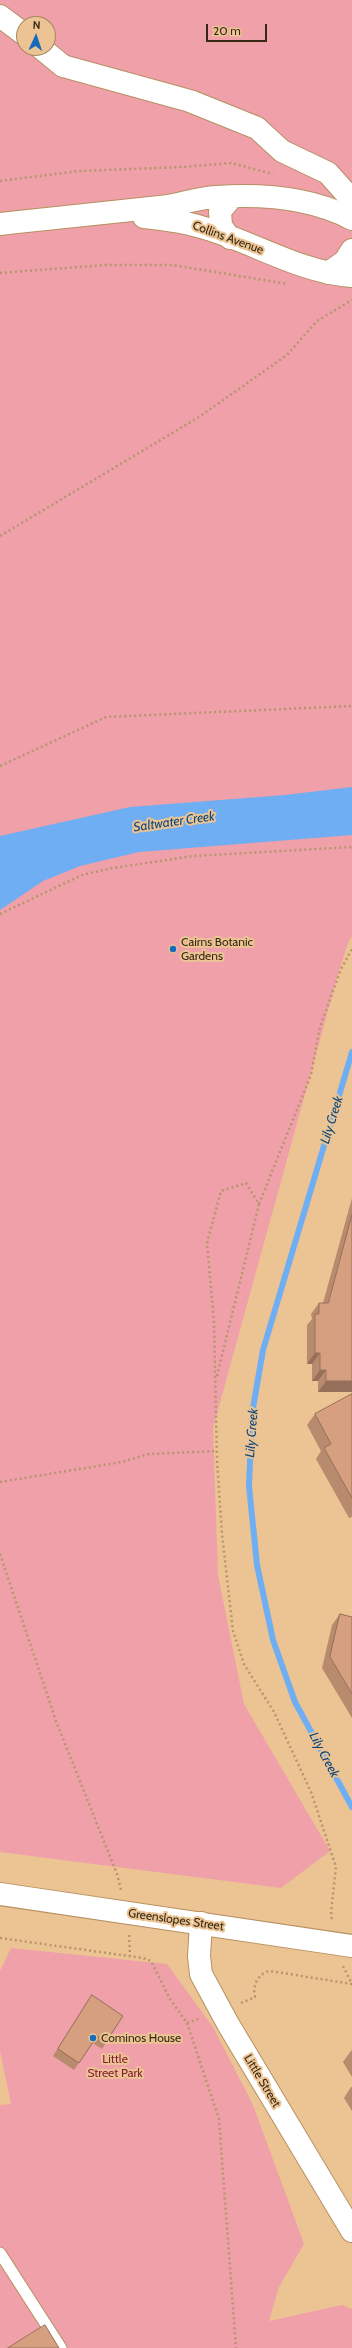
<!DOCTYPE html>
<style>
body{margin:0}
#map{position:relative;width:352px;height:2348px;overflow:hidden;background:#ecc493;font-family:Cabin,sans-serif}
canvas{display:block}
.north{position:absolute;left:16px;top:16px;width:40px;height:40px;box-sizing:border-box;background:#ecc493;border:1px solid #a48660;border-radius:50%;rotate:3deg;font-size:11px;font-weight:700;line-height:16px;text-align:center;color:#372814}
.north::after{content:'';display:block;margin:auto;width:14px;height:18px;background:#176cba;clip-path:polygon(50% 0,100% 100%,50% 72%,0 100%)}
.scale{position:absolute;left:206px;top:24px;width:61px;height:18px;box-sizing:border-box;border:2px solid #372814;border-top:0;padding-left:5px;font-size:12px;line-height:14px;white-space:nowrap;color:#372814;-webkit-text-stroke:3px #ecc493;paint-order:stroke}
</style>
<div id="map">
<canvas width="352" height="2348"></canvas>
<div class="north">N</div>
<div class="scale">20 m</div>
</div>
<script>
const ctx = document.querySelector('canvas').getContext('2d');
ctx.lineJoin = 'round';
function paint(path, color) {
  ctx.fillStyle = color;
  ctx.fill(path, 'evenodd');
}
function stroke(path, color, width, dash) {
  ctx.strokeStyle = color;
  ctx.lineWidth = width;
  ctx.lineCap = dash ? 'butt' : 'round';
  ctx.setLineDash(dash || []);
  ctx.stroke(path);
}
function write(font, color, halo, rows, align = 'center') {
  ctx.font = font + ' Cabin,sans-serif';
  ctx.lineWidth = 4;
  ctx.setLineDash([]);
  ctx.textBaseline = 'middle';
  ctx.strokeStyle = halo;
  ctx.fillStyle = color;
  for (const [text, x, y, turn = 0] of rows) {
    ctx.save();
    ctx.translate(x, y);
    ctx.rotate((+turn || 0) * Math.PI / 180);
    ctx.textAlign = isNaN(turn) ? turn : align;
    if (halo) ctx.strokeText(text, 0, 0);
    ctx.fillText(text, 0, 0);
    ctx.restore();
  }
}
const green = new Path2D(`
 M0,0H352V936L348,943L337,978L213,1428L218,1575L244,1704L330,1851L281,1888L0,1852ZM24,24H48V48H24Z
 M11,1948L167,1964L213,2027L253,2105L304,2244L279,2287L269,2321L342,2305L352,2309V2348H0V2105L11,2104L0,2051V1971Z`);
const water = new Path2D(`
 M352,787V835L139,852L80,866L43,881L0,910V836L130,807L285,795Z`);
const stream = new Path2D(`
 M352,1052L263,1350L252,1414L249,1486L257,1565L273,1640L295,1702L352,1807`);
const path = new Path2D(`
 M0,181L79,171L182,167L231,163L273,174
 M0,273L105,265H172L288,284
 M0,536L199,417L287,355L317,321L352,300
 M0,766L106,717L352,706
 M0,914L82,875L113,868L193,856L352,847
 M259,1204L311,1075L320,1027L341,969L352,949
 M217,1376L259,1204L246,1183L221,1191L207,1243L214,1323L217,1460L222,1534L233,1631L244,1664L274,1712L311,1792L336,1867L331,1912L332,1921
 M0,1482L122,1462L149,1454L217,1451
 M0,1554L56,1721L117,1874L121,1890
 M129,1935L130,1956
 M0,1938L143,1958L151,1961L170,1999L187,2023L201,2018
 M343,1966L352,1984
 M241,2003L255,1997C252,1986 258,1973 270,1971L352,1984
 M187,2023L219,2119L236,2348`);
const service = new Path2D(`
 M0,2253L61,2348`);
const minor = new Path2D(`
 M0,16L24,34
 M41,48L63,66L190,101L257,128L282,151L328,173L350,198
 M201,1923L199,1956L201,1974L228,2024L352,2231`);
const tertiary = new Path2D(`
 M144,217C163,219 182,221 201,227C252,241 298,272 352,276
 M0,224C53,218 106,213 160,207C178,205 197,198 216,197C261,194 311,197 352,219
 M230,238L221,226L220,211L232,197
 M328,273L345,261L352,250
 M0,1894L352,1946`);
const wall = new Path2D(`
 M352,1198V1392H318V1381H312V1364H307V1325L312,1319L311,1314L319,1303H323Z
 M352,1394V1517L349,1518L316,1459L321,1451L307,1425L315,1414Z
 M340,1614L352,1617V1718L322,1668L332,1625Z
 M92,1995L123,2016L102,2049L93,2043L74,2070L53,2056Z
 M352,2050V2077L343,2062L350,2052Z
 M351,2087H352V2111L344,2098Z`);
const shadedWall = new Path2D(`
 M315,1353H320L312,1364H307Z
 M320,1370H326L318,1381H312Z
 M326,1381H352V1392H318Z`);
const building = new Path2D(`
 M352,1215V1381H326V1370H320V1353H315V1314H319V1303H328Z
 M352,1394V1498L324,1448L331,1444L315,1414Z
 M340,1614L352,1617V1694L330,1657Z
 M92,1995L123,2016L106,2042L97,2036L79,2063L58,2049Z
 M45,2325L59,2348H8Z`);
const markers = [
 [173,949,4,"#176cba"],
 [93,2038,4,"#176cba"]
];
const streetNames = [
 ["Collins Avenue",228,238,20],
 ["Greenslopes Street",176,1920,8],
 ["Little Street",262,2081,59]
];
const poiNames = [
 ["Cairns Botanic",181,942],
 ["Gardens",181,956],
 ["Cominos House",101,2038]
];
const parkNames = [
 ["Little",115,2059],
 ["Street Park",115,2073]
];
const waterNames = [
 ["Saltwater Creek",174,822,-8],
 ["Lily Creek",332,1120,-73],
 ["Lily Creek",252,1433,-86],
 ["Lily Creek",324,1755,62]
];
paint(green, '#efa0a9');
paint(water, '#6faef3');
stroke(stream, '#6faef3', 6);
stroke(service, '#b69061', 13);
stroke(minor, '#b69061', 24);
stroke(tertiary, '#b69061', 24);
stroke(path, '#b6956d', 2.5, [2, 3]);
stroke(service, '#fff', 11);
stroke(minor, '#fff', 22);
stroke(tertiary, '#fff', 22);
paint(wall, '#b88a6e');
paint(shadedWall, '#96705a');
paint(building, '#d6a080');
stroke(building, '#96705a', 1);
for (const [x, y, r, color] of markers) {
  const dot = new Path2D();
  dot.arc(x, y, r, 0, 2 * Math.PI);
  ctx.fillStyle = color;
  ctx.fill(dot);
  stroke(dot, '#ecc493', 1.5);
}
write('12px', '#372814', '#ecc493', streetNames);
write('12px', '#372814', '#ecc493', poiNames, 'left');
write('12px', '#881b37', '#ecc493', parkNames);
write('italic 13px', '#0b477d', '#ecc493', waterNames);
</script>
